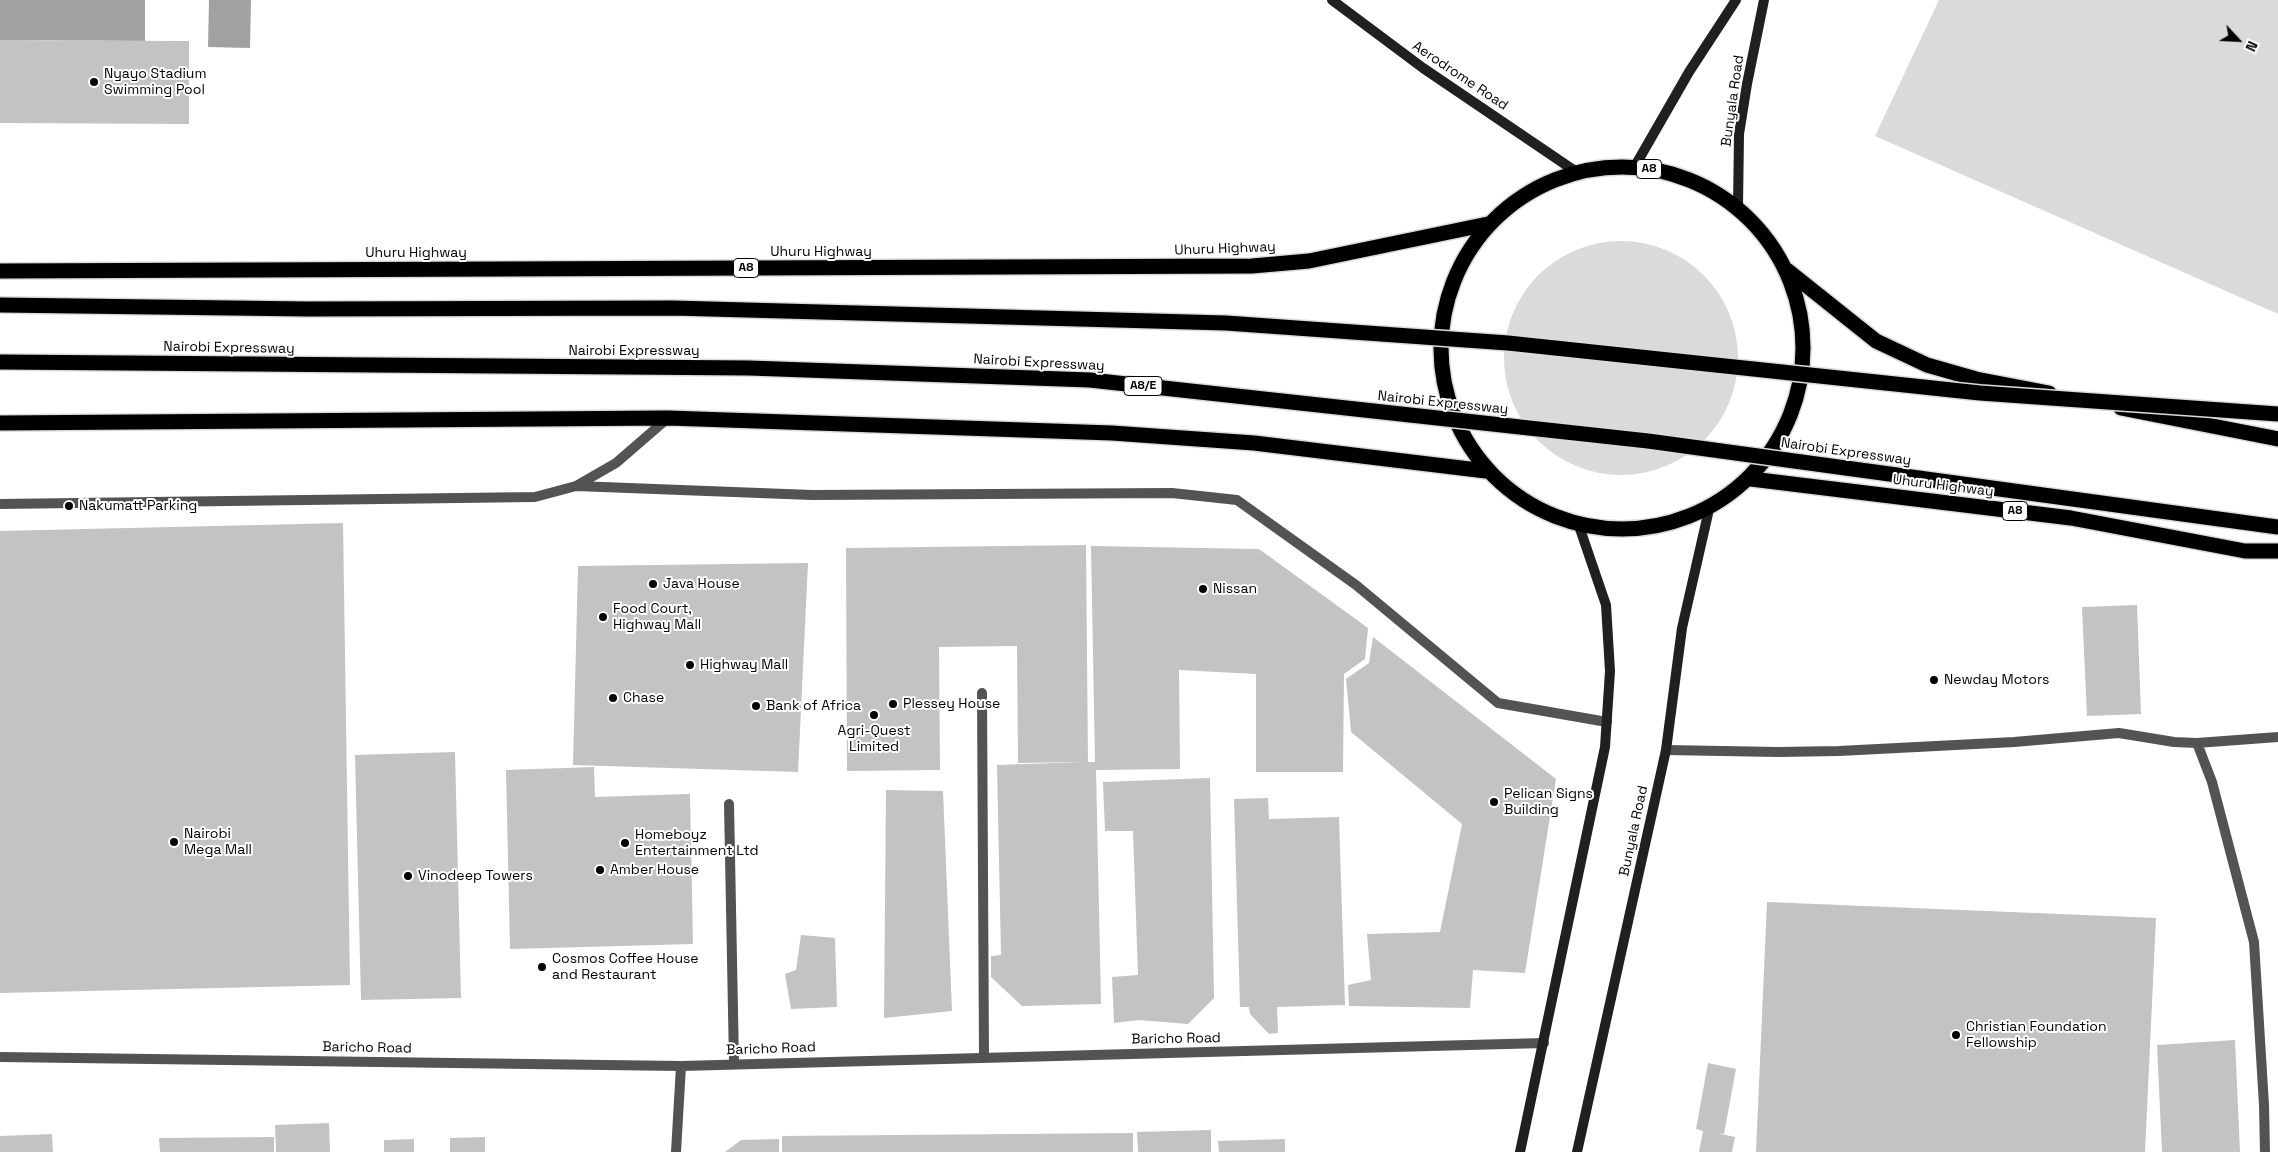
<!DOCTYPE html>
<style>
body{margin:0}
#map{position:relative;width:2278px;height:1152px;overflow:hidden;background:#fff;font-family:"Space Grotesk",sans-serif}
canvas{display:block}
.north{position:absolute;left:2213px;top:15px;width:50px;height:50px;-webkit-text-stroke:4px #fff;paint-order:stroke;rotate:115deg;font-size:14px;font-weight:700;line-height:20px;text-align:center;color:#000}
.north::after{content:'';display:block;margin:auto;width:18px;height:22px;background:#000;clip-path:polygon(50% 0,100% 100%,50% 72%,0 100%)}
</style>
<div id="map">
<canvas width="2278" height="1152"></canvas>
<div class="north">N</div>
</div>
<script>
const ctx = document.querySelector('canvas').getContext('2d');
ctx.lineJoin = 'round';
function paint(path, color) {
  ctx.fillStyle = color;
  ctx.fill(path, 'evenodd');
}
function stroke(path, color, width, dash) {
  ctx.strokeStyle = color;
  ctx.lineWidth = width;
  ctx.lineCap = dash ? 'butt' : 'round';
  ctx.setLineDash(dash || []);
  ctx.stroke(path);
}
function write(font, color, halo, rows, align = 'center') {
  ctx.font = font + ' "Space Grotesk",sans-serif';
  ctx.lineWidth = 4;
  ctx.setLineDash([]);
  ctx.textBaseline = 'middle';
  ctx.strokeStyle = halo;
  ctx.fillStyle = color;
  for (const [text, x, y, turn = 0] of rows) {
    ctx.save();
    ctx.translate(x, y);
    ctx.rotate((+turn || 0) * Math.PI / 180);
    ctx.textAlign = isNaN(turn) ? turn : align;
    if (halo) ctx.strokeText(text, 0, 0);
    ctx.fillText(text, 0, 0);
    ctx.restore();
  }
}
const green = new Path2D(`
 M1939,0H2278V314L1875,136Z
 M1504 358a117 117 0 1 1 234 0a117 117 0 1 1-234 0Z`);
const water = new Path2D(`
 M0,0H145V41L0,40Z
 M209,0H251L250,48L208,47Z`);
const building = new Path2D(`
 M0,40L189,41V124L0,123Z
 M343,523L350,985L0,993V531Z
 M1086,545L1088,762H1095L1091,546L1259,549L1368,628L1365,659L1344,674L1343,772H1256V674L1179,670L1180,769L1096,770L1101,1004L1022,1006L991,977V956L1001,955L997,765L1082,762L1018,763L1017,646L939,647L940,770L847,771L846,548Z
 M808,563L798,772L573,765L578,566Z
 M2137,605L2141,714L2087,716L2082,607Z
 M1373,637L1556,779L1525,973L1473,970L1470,1008L1349,1006L1348,985L1371,980L1367,934L1440,932L1462,824L1351,732L1346,679L1369,663Z
 M455,752L461,998L361,1000L355,755Z
 M594,767L595,797L690,794L693,944L510,949L506,770Z
 M1210,778L1214,998L1188,1024L1139,1020L1114,1023L1112,977L1138,975L1133,831H1105L1103,782Z
 M886,790L943,791L952,1011L884,1018Z
 M1268,798L1269,819L1339,817L1345,1005L1277,1007L1278,1033L1269,1034L1250,1014L1249,1007H1240L1234,799Z
 M1767,902L2156,918L2145,1152H1756Z
 M801,935L835,938L837,1007L791,1009L785,974L796,970Z
 M2235,1040L2240,1152H2162L2157,1045Z
 M1708,1063L1736,1069L1724,1134L1716,1133L1735,1137L1732,1152H1699L1703,1131L1696,1129Z
 M329,1123L330,1152H276L275,1125Z
 M1211,1130V1152H1138L1137,1132Z
 M1133,1133V1152H782V1136Z
 M52,1134L53,1152H0V1136Z
 M274,1137V1152H160L159,1138Z
 M485,1137V1152H450V1138Z
 M414,1139V1152H384V1140Z
 M779,1139V1152H725L741,1140Z
 M1285,1139V1152H1219L1218,1141Z`);
const lane = new Path2D(`
 M576,486L812,495L1172,493L1237,500L1356,585L1498,703L1607,722
 M0,504L535,497L576,486L616,463L668,418
 M982,693L984,1057
 M2197,743L2278,737
 M1666,750L1778,752L1839,751L2014,742L2119,733L2174,742L2197,743L2212,782L2254,942L2264,1105L2265,1152
 M729,804L734,1063`);
const street = new Path2D(`
 M0,1057L681,1066L1544,1043
 M676,1152L681,1066`);
const secondary = new Path2D(`
 M1332,0L1423,68L1575,171
 M1635,166L1689,72L1736,0
 M1738,207L1739,134L1747,84L1764,0
 M1520,1152L1605,747L1610,671L1606,605L1579,526
 M1577,1152L1666,750L1682,628L1708,514`);
const highway = new Path2D(`
 M1441 348a181 181 0 1 1 362 0a181 181 0 1 1-362 0Z
 M1787,270L1876,341L1927,365L1976,379L2049,393
 M0,271L1252,266L1309,261L1488,224
 M2121,408L2278,439
 M0,423L668,418L1112,433L1254,443L1486,471
 M1751,479L2071,518L2245,551H2278`);
const highwayBridge = new Path2D(`
 M0,305L308,309L673,308L1226,323L1508,343L1980,393L2278,414
 M0,362L749,368L1090,380L1648,441L2278,527`);
const markers = [
 [94,82,5,"#000"],
 [69,506,5,"#000"],
 [653,584,5,"#000"],
 [1203,589,5,"#000"],
 [603,617,5,"#000"],
 [690,665,5,"#000"],
 [1934,680,5,"#000"],
 [613,698,5,"#000"],
 [893,704,5,"#000"],
 [756,706,5,"#000"],
 [874,715,5,"#000"],
 [1494,802,5,"#000"],
 [174,842,5,"#000"],
 [625,843,5,"#000"],
 [600,870,5,"#000"],
 [408,876,5,"#000"],
 [542,967,5,"#000"],
 [1956,1035,5,"#000"]
];
const shields = [
 [1649,169,25],
 [746,268,25],
 [1143,386,38],
 [2015,511,25]
];
const shieldNames = [
 ["A8",1649,169],
 ["A8",746,268],
 ["A8/E",1143,386],
 ["A8",2015,511]
];
const poiNames = [
 ["Nyayo Stadium",104,74],
 ["Swimming Pool",104,90],
 ["Nakumatt Parking",79,506],
 ["Java House",663,584],
 ["Nissan",1213,589],
 ["Food Court,",613,609],
 ["Highway Mall",613,625],
 ["Highway Mall",700,665],
 ["Newday Motors",1944,680],
 ["Chase",623,698],
 ["Plessey House",903,704],
 ["Bank of Africa",766,706],
 ["Agri-Quest",874,731,"center"],
 ["Limited",874,747,"center"],
 ["Pelican Signs",1504,794],
 ["Building",1504,810],
 ["Nairobi",184,834],
 ["Mega Mall",184,850],
 ["Homeboyz",635,835],
 ["Entertainment Ltd",635,851],
 ["Amber House",610,870],
 ["Vinodeep Towers",418,876],
 ["Cosmos Coffee House",552,959],
 ["and Restaurant",552,975],
 ["Christian Foundation",1966,1027],
 ["Fellowship",1966,1043]
];
const streetNames = [
 ["Aerodrome Road",1460,76,34],
 ["Bunyala Road",1733,101,-82],
 ["Uhuru Highway",1225,249,-2],
 ["Uhuru Highway",821,252],
 ["Uhuru Highway",416,253],
 ["Nairobi Expressway",229,348,1],
 ["Nairobi Expressway",634,351],
 ["Nairobi Expressway",1039,363,3],
 ["Nairobi Expressway",1443,403,6],
 ["Nairobi Expressway",1846,452,8],
 ["Uhuru Highway",1943,486,7],
 ["Bunyala Road",1634,831,-78],
 ["Baricho Road",1176,1039,-1],
 ["Baricho Road",367,1048,1],
 ["Baricho Road",771,1049,-2]
];
paint(green, '#dadada');
paint(water, '#a1a1a1');
paint(building, '#c3c3c3');
stroke(highway, '#dbdbdb', 18);
stroke(lane, '#535353', 10);
stroke(street, '#535353', 10);
stroke(secondary, '#202020', 10);
stroke(highway, '#000', 15);
stroke(highwayBridge, '#dbdbdb', 18, []);
stroke(highwayBridge, '#000', 15);
for (const [x, y, r, color] of markers) {
  const dot = new Path2D();
  dot.arc(x, y, r, 0, 2 * Math.PI);
  ctx.fillStyle = color;
  ctx.fill(dot);
  stroke(dot, '#fff', 2);
}
for (const [x, y, w] of shields) {
  const box = new Path2D();
  box.roundRect(x - w / 2, y - 9.5, w, 19, 4);
  ctx.fillStyle = '#fff';
  ctx.fill(box);
  stroke(box, '#000', 1);
}
write('bold 12px', '#000', null, shieldNames);
write('14px', '#000', '#fff', poiNames, 'left');
write('14px', '#000', '#fff', streetNames);
</script>
